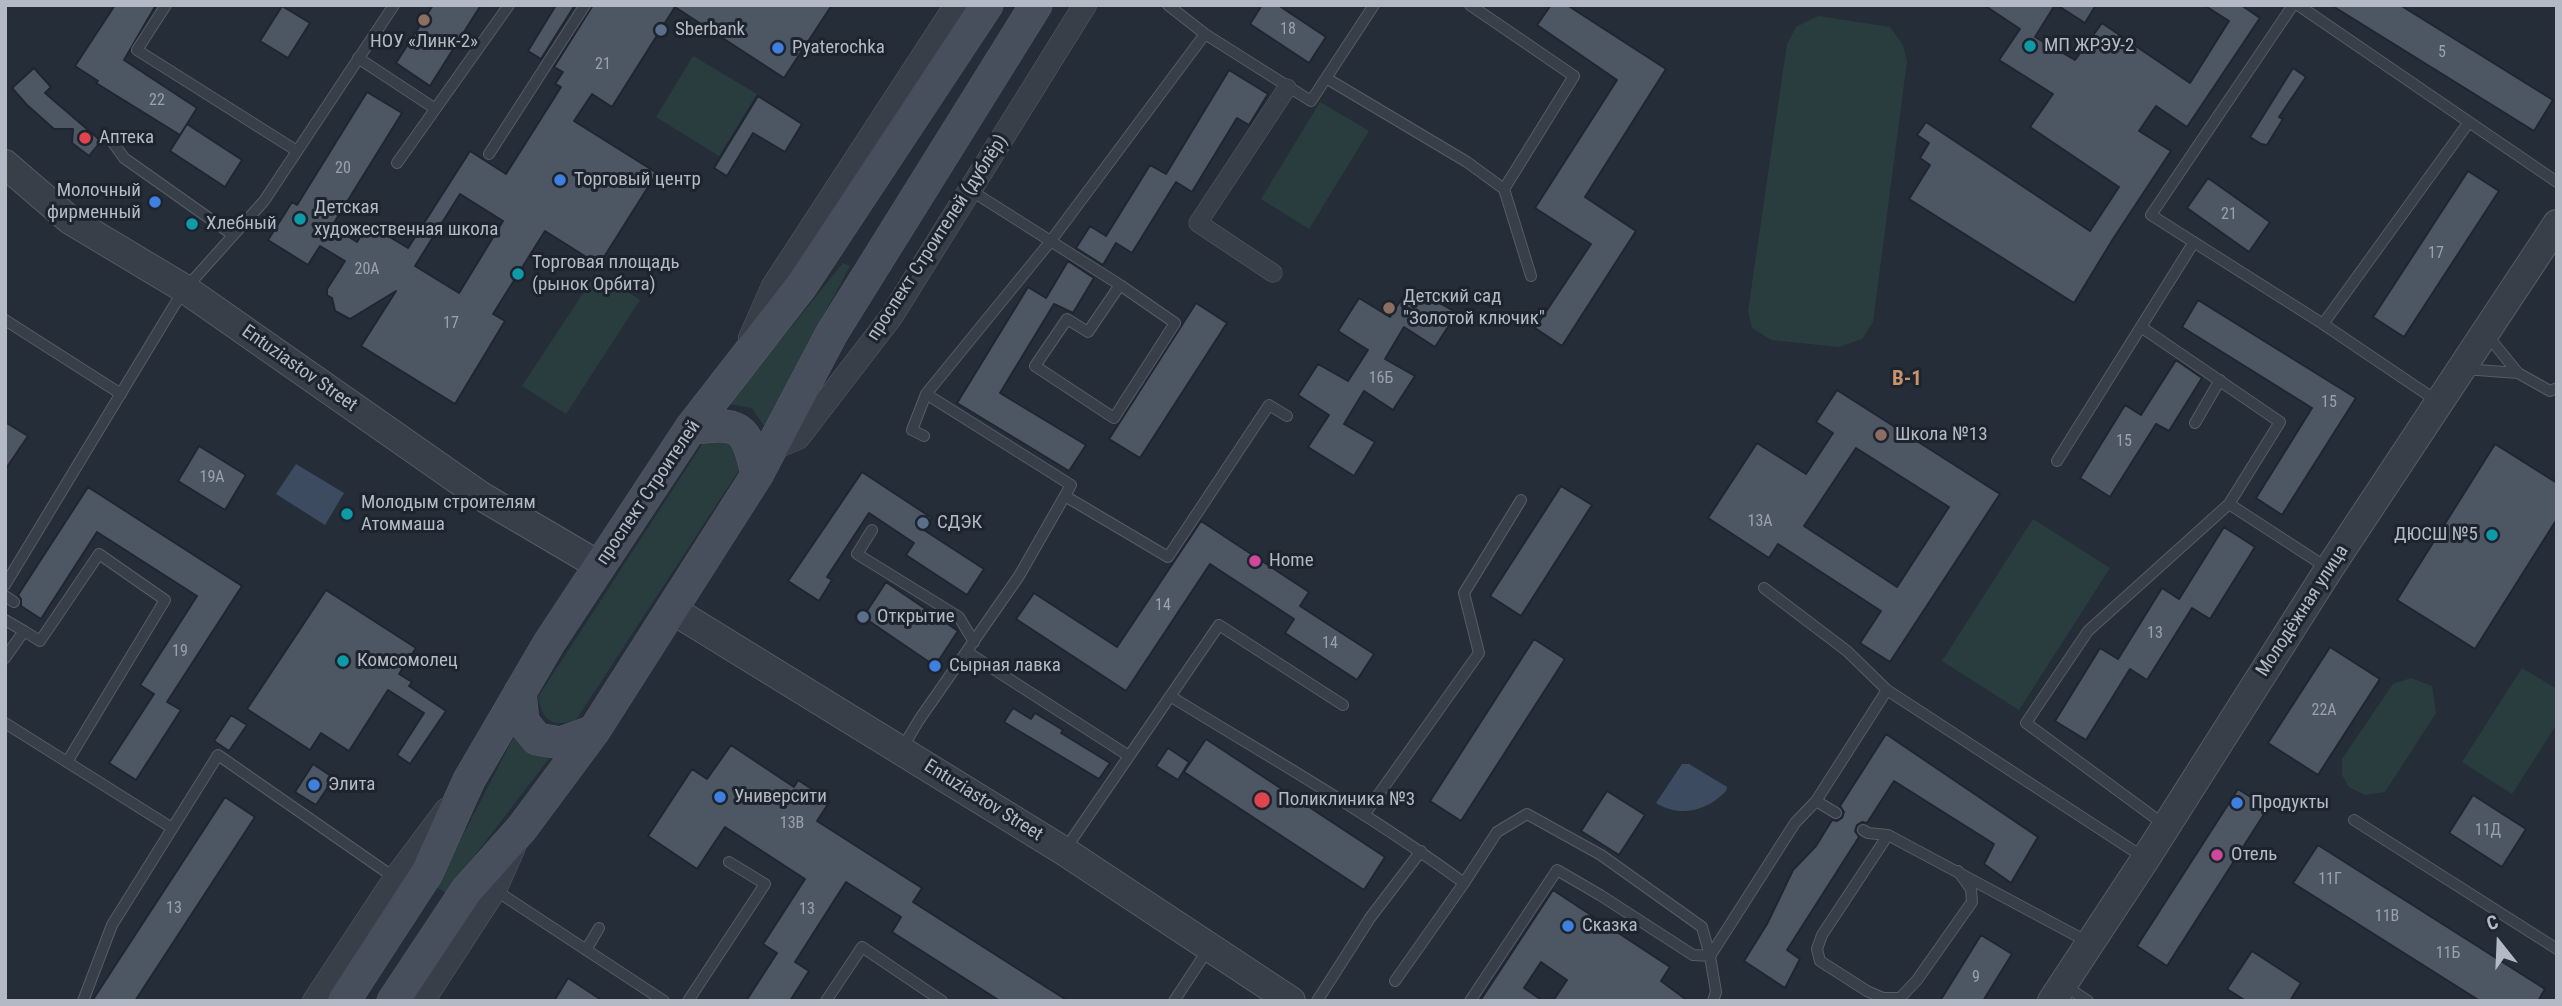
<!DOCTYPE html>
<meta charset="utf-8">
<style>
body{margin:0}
#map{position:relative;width:2562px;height:1006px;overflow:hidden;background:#252d38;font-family:"Roboto Condensed",sans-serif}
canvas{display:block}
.frame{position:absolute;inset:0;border:7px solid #b3bac5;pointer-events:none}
.north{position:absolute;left:2464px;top:908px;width:70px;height:70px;-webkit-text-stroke:5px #1d242e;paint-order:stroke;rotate:342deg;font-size:19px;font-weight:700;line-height:28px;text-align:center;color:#b3bac5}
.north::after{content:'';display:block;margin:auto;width:24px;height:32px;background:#b3bac5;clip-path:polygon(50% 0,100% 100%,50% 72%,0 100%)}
</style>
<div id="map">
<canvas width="2562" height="1006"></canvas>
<div class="frame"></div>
<div class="north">С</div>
</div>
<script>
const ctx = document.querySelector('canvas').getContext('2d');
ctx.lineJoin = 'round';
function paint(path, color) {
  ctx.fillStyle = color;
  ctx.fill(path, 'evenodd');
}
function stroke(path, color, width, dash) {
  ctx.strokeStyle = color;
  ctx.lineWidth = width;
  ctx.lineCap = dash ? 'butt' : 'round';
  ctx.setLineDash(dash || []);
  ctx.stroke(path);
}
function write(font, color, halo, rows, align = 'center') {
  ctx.font = font + ' "Roboto Condensed",sans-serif';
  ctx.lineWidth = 6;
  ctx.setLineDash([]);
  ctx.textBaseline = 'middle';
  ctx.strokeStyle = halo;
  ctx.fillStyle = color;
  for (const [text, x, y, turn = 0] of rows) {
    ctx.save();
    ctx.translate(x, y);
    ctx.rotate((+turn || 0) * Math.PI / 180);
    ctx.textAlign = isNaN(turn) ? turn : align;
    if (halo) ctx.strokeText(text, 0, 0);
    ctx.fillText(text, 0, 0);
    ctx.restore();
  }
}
const green = new Path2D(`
 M1818,16L1890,27L1903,45L1907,61L1873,322L1862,339L1839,347L1771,340L1752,328L1748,311L1787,44L1796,27Z
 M693,56L757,94L719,156L656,117Z
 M1320,102L1369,131L1309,229L1261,199Z
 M843,263L850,266L764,426L752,408L729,404Z
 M597,272L640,300L566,414L522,386Z
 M726,435L743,464L576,720C553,728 543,722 538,697L703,443Z
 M2033,519L2110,568L2019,710L1942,661Z
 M2522,668L2557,689V724L2512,794L2462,762Z
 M2411,678L2432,686L2436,713L2385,792L2365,795L2349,787L2342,775V759L2393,684Z
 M517,731L554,752L446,893L436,887Z`);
const water = new Path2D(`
 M296,464L344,493L325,525L276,494Z
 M1682,764H1689L1727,787L1726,791C1707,811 1680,818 1656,803Z`);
const building = new Path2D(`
 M115,5H156L124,60L197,108L180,135L96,83L98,81L75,66Z
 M433,5H481L430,86L396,63Z
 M556,5H575L541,59L528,51Z
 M593,5H832L784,78L675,7L612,107L592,94L574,121L657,173L599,265L545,231L493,314L505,321L455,404L361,346L396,291L350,319L335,311L332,298L327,295V289L345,261L320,246L308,265L268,240L292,202L297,205L367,92L402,113L332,226L357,242L368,224L408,248L470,151L506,174L561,87L555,84L563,72L554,67ZM460,194L503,221L459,293L415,266Z
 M1262,5H1278L1326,37L1309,63L1250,24Z
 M1551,5H1567L1666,69L1585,197L1636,231L1562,346L1535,328L1591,244L1535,208L1617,80L1537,25Z
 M1984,5H2055L2035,37L2075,60L2102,23L2190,83L2229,21L2204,5H2241L2260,18L2187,127L2156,106L2139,131L2171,151L2113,239L2074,303L1909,199L1930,165L1920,158L1929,143L1917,135L1926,122L2090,231L2119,187L2030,127L2053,94L1999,60L2020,29Z
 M2057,5H2096L2085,23Z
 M2331,5H2400L2553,100L2534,131Z
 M282,6L310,23L288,58L260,41Z
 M34,68L51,87L45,93L101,141L89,156L72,143L73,129H54L27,105L12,88Z
 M2293,68L2306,77L2279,117L2283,119L2267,145L2261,144L2250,137Z
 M1229,70L1268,94L1249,125L1237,118L1192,192L1176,182L1132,253L1116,243L1103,265L1076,248L1090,226L1106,236L1150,165L1166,174Z
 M758,96L802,124L785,152L753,133L727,176L714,168Z
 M187,124L242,160L225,187L170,151Z
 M2468,171L2499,191L2404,337L2373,317Z
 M2208,178L2270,222L2249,252L2187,208Z
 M1068,261L1094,278L1073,313L1054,304L1000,393L1086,445L1069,471L957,403L1028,287L1046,298Z
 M1410,286L1457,313L1435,347L1404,327L1385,359L1415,376L1393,410L1364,391L1344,424L1375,442L1354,476L1308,447L1329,415L1298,395L1318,364L1348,381L1368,350L1338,331L1359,298L1390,317Z
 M2198,300L2356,398L2282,515L2256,498L2312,408L2182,327Z
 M1196,303L1227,323L1140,458L1109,439Z
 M2176,360L2202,378L2169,431L2156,424L2110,497L2080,478L2125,405L2141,415Z
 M1837,390L2000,494L1890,662L1860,643L1881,611L1778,544L1769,558L1708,518L1757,443L1806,474L1833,433L1816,422ZM1856,448L1949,507L1897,587L1804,526Z
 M5,422L28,436L5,470Z
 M2495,444L2557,483V519L2475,649L2397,600Z
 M199,446L246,475L225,510L178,481Z
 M862,472L932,518L924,530L984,569L967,595L906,555L914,543L869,513L827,577L832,580L819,601L788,581Z
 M1561,486L1592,505L1521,616L1490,596Z
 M88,487L242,586L167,702L181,710L136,780L109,763L154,694L140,685L197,596L97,532L41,619L21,606V599L18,595Z
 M1201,521L1309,592L1300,606L1374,654L1357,680L1285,633L1294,619L1210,564L1126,691L1016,619L1034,593L1117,647Z
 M2224,527L2255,547L2210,619L2192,608L2147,680L2130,669L2086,740L2055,721L2100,648L2118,659L2162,588L2179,599Z
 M886,582L958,631L935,666L863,617Z
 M326,590L416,648L399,674L412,682L409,686L446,711L410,764L397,755L424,713L388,690L349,751L321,733L310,750L247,709Z
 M1534,639L1565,659L1461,821L1430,801Z
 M2330,647L2380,679L2318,775L2268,743Z
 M1013,708L1031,719L1035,713L1063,730L1061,733L1110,763L1099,779L1004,722Z
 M231,715L247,725L229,751L214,741Z
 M1886,734L2038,837L2011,883L1984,864L1994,844L1894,781L1867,823L1862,822L1857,825L1855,831L1859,837L1787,950L1800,959L1785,988L1744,961L1767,924L1793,870L1816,846L1832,820L1837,821L1842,818L1844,812L1840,806Z
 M1206,739L1385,857L1364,890L1184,772Z
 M731,745L794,787L798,780L830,801L817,821L922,888L913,902L1068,1001H1000L892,932L901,917L846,882L795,962L809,971L790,1001H746L777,953L763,944L805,879L725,827L697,869L648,836L692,769L707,779Z
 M1168,748L1189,762L1178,780L1156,766Z
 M313,764L334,778L316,805L295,792Z
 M2238,789L2268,808L2167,966L2137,946Z
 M1607,791L1645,815L1619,855L1581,831Z
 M2473,795L2526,829L2502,867L2449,833Z
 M225,797L255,817L135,1001H92Z
 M2318,845L2545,989L2538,1001H2480L2293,883Z
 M1553,890L1670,967L1661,981L1688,1001H1553L1567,980L1541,962L1524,988L1543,1001H1480Z
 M1981,935L2012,954L1983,1001H1940Z
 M2252,951L2301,983L2290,1001H2246L2227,989Z
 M568,978L603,1001H554Z`);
const service = new Path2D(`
 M166,5L137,50L297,151
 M1168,5L1205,34L1311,101L1374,5
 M2293,5L2151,215L2323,324L2437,401
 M2298,5L2469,122L2323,324
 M358,58L434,108
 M1326,78L1467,162L1504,189L1574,76L1470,5
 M2469,122L2557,182
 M109,137L124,158L233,235
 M489,154L585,5
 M397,163L509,5
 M1504,189L1531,276
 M970,190L1120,285L1175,323L1114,418L1035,366L1067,319L1088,332L1120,285
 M5,320L121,394
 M2141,327L2280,422L2229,504L2088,631L2026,723L2166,826
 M2487,335L2518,373
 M2464,369L2518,373L2550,391L2557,388
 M2195,423L2220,380
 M924,436L912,430L926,394L1050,242L1205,34
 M2057,461L2194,242
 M1065,496L1168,557L1269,405L1287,416
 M2229,504L2329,569
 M872,530L857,554L959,617L974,642
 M5,585L175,304L185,289L264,201L394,5
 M1764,588L1847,651L1887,690L2143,857
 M5,596L14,602
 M5,620L24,631L5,658
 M24,631L40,641L99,554L165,600L67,762
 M967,652L1129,756
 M1170,696C1269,757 1370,814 1464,883L1497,832L1527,814L1601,855L1702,927L1710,956L1693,955L1600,895L1557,870L1470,1001
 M5,723L172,828
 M901,750L919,720L1019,576L1071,485L926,394
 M1816,801L1836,813
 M1364,815L1479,653L1464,593L1521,500
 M2354,820L2557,949
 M1863,830L1868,833L1888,835L2088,942
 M1888,835L1822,935L1817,949L1820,961L1867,991L1883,998H1900L1917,980L1972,902L1971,889L1958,871
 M1064,851L1219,625L1343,705
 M495,890L664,1001
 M586,950L599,928
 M1395,981L1464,883
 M2065,986L2088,1001
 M83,1001L112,925L218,755L395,878
 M688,1001L765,884L729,862
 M826,1001L862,947L942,1001
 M1174,1001L1201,960
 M1317,1001L1370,918L1421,851
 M1713,1001L1716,992L1710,956L1795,823L1816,801L1887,690`);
const pedestrian = new Path2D(`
 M1273,273L1198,223L1287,88`);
const minor = new Path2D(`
 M750,338L773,286L956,5
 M769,450L798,438L891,317L1085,5
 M314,1001L395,878L446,810
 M423,1001L495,890L514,847`);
const tertiary = new Path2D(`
 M5,164L70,220L185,289L481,496L600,566
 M671,609L1064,851L1291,1001
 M2052,1001L2146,858L2329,569L2557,224`);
const secondary = new Path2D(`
 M690,429C739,421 747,425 757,475
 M520,692L523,722L537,739L561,743L594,731
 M344,1001L427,873L469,780L549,643L690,429L802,285L987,5
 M393,1001L466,891L522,828L594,731L757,475L832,333L1036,5`);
const markers = [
 [424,20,7,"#8d6e63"],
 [661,30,7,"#5c6f8a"],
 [2030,46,7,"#0f9aa8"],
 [778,48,7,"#3f7fe0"],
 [85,138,7,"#e0444e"],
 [560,180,7,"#3f7fe0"],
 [155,202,7,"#3f7fe0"],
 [300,219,7,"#0f9aa8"],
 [192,224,7,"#0f9aa8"],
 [518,274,7,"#0f9aa8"],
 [1389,308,7,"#8d6e63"],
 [1881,435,7,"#8d6e63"],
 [347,514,7,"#0f9aa8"],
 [923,523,7,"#5c6f8a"],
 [2492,535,7,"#0f9aa8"],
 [1255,561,7,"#d1479c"],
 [863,617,7,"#5c6f8a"],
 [343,661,7,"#0f9aa8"],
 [935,666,7,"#3f7fe0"],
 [314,785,7,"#3f7fe0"],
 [720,797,7,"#3f7fe0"],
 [1262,800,9,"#e0444e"],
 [2237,803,7,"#3f7fe0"],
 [2217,855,7,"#d1479c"],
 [1568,926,7,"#3f7fe0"]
];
const numberNames = [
 ["18",1288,30],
 ["5",2442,53],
 ["21",603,65],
 ["22",157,101],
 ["20",343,169],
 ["21",2229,215],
 ["17",2436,254],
 ["20А",367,270],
 ["17",451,324],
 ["16Б",1381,379],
 ["15",2329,403],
 ["15",2124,442],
 ["19А",212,478],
 ["13А",1760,522],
 ["14",1163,606],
 ["13",2155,634],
 ["14",1330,644],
 ["19",180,652],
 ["22А",2324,711],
 ["13В",792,824],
 ["11Д",2488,831],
 ["11Г",2330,880],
 ["13",174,909],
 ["13",807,910],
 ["11В",2387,917],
 ["11Б",2448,954],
 ["9",1976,978]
];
const poiNames = [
 ["Sberbank",675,30],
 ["НОУ «Линк-2»",424,42,"center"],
 ["МП ЖРЭУ-2",2044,46],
 ["Pyaterochka",792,48],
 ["Аптека",99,138],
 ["Торговый центр",574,180],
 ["Молочный",141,191,"right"],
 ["фирменный",141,213,"right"],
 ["Детская",314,208],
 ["художественная школа",314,230],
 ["Хлебный",206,224],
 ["Торговая площадь",532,263],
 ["(рынок Орбита)",532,285],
 ["Детский сад",1403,297],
 ["\"Золотой ключик\"",1403,319],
 ["Школа №13",1895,435],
 ["Молодым строителям",361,503],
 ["Атоммаша",361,525],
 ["СДЭК",937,523],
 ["ДЮСШ №5",2478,535,"right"],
 ["Home",1269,561],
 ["Открытие",877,617],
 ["Комсомолец",357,661],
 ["Сырная лавка",949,666],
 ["Элита",328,785],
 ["Университи",734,797],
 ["Поликлиника №3",1278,800],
 ["Продукты",2251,803],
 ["Отель",2231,855],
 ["Сказка",1582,926]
];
const streetNames = [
 ["проспект Строителей (дублёр)",938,238,-57],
 ["Entuziastov Street",299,369,35],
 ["проспект Строителей",649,493,-56],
 ["Молодёжная улица",2303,611,-57],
 ["Entuziastov Street",983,801,32]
];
const neighbourhoodNames = [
 ["В-1",1907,380]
];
paint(green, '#2a3d3e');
paint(water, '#3c4b60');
paint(building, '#4d5764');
stroke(building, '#1f2630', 2);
stroke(service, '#565d67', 12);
stroke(pedestrian, '#565d67', 19);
stroke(minor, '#565d67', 24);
stroke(tertiary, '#565d67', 30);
stroke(secondary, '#565d67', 33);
stroke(service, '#383f49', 10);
stroke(pedestrian, '#383f49', 18);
stroke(minor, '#383f49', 23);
stroke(tertiary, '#383f49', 28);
stroke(secondary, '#474f5c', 32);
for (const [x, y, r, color] of markers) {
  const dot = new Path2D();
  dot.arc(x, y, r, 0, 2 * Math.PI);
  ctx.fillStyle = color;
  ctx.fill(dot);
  stroke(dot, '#1d242e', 2.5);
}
write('16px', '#9aa1ad', null, numberNames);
write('19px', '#b3bac5', '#1d242e', poiNames, 'left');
write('19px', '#b3bac5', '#1d242e', streetNames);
write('bold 21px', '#c8936b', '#1d242e', neighbourhoodNames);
</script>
